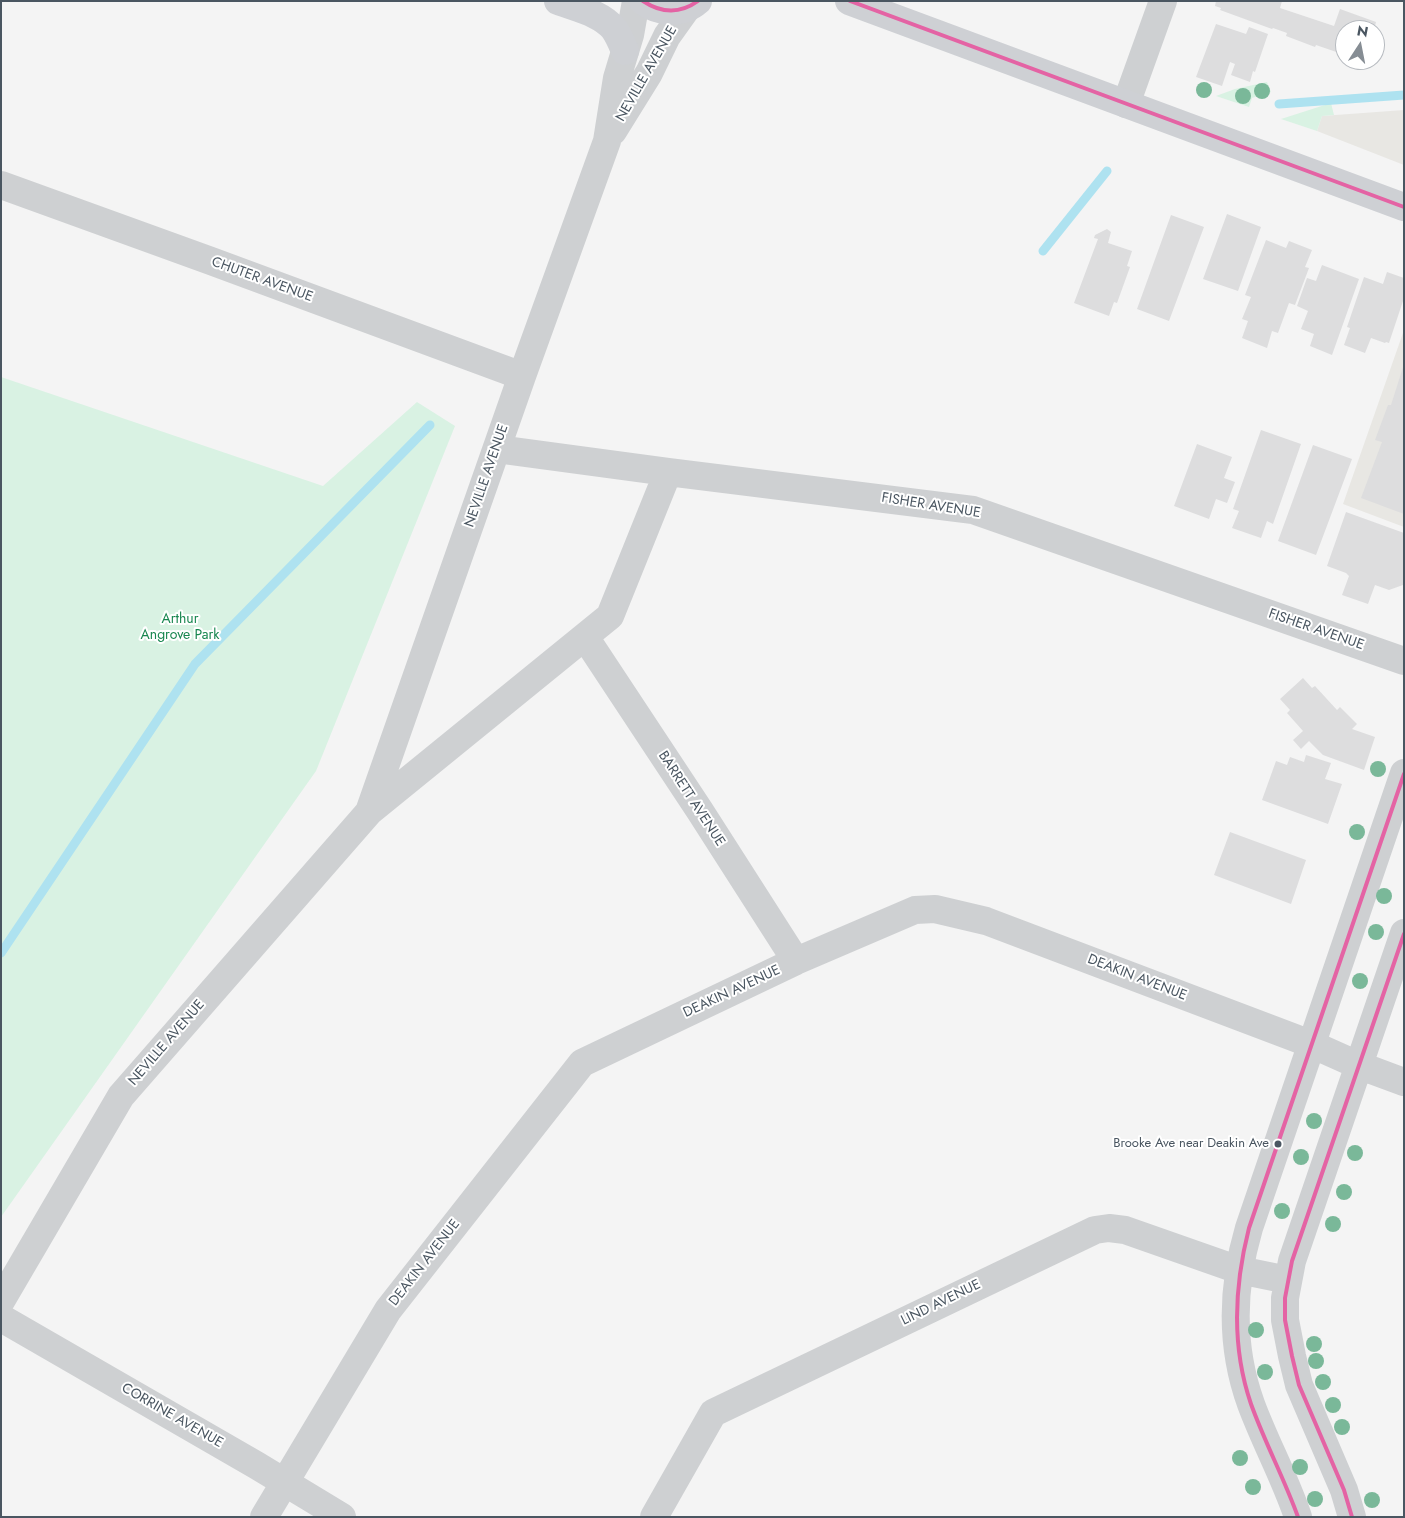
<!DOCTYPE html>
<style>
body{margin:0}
#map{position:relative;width:1405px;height:1518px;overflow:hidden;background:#f4f4f4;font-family:Jost,sans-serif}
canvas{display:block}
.frame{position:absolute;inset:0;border:2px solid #4a5661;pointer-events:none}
.north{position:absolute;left:1335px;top:20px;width:50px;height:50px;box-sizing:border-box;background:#fff;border:1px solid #b7bbc0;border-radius:50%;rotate:11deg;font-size:14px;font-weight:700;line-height:20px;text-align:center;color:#4a5661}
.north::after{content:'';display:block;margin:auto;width:18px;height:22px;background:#868d94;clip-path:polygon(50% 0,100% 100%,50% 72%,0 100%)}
</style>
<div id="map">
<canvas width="1405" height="1518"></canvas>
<div class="frame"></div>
<div class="north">N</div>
</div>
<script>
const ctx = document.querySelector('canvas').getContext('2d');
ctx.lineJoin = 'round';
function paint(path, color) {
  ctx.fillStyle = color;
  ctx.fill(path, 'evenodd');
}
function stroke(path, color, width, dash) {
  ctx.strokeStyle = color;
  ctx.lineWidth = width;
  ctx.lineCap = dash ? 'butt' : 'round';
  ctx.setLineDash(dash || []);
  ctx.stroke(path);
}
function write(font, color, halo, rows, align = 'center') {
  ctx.font = font + ' Jost,sans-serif';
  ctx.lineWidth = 4;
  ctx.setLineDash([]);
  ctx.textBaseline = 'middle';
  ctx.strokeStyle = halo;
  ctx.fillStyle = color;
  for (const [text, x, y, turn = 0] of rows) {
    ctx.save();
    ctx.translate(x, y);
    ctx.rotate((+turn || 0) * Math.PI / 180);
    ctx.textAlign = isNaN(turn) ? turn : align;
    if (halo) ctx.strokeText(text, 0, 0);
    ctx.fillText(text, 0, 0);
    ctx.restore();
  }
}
const commercial = new Path2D(`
 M1404,110V165L1317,131L1322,116Z
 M1404,330V527L1343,504Z`);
const green = new Path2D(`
 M1267,82L1271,92L1252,98L1249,107L1216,96L1235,89Z
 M1331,103L1334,115L1322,116L1317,131L1281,119Z
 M1,377L323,486L417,402L455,426L316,771L1,1217Z`);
const stream = new Path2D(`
 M1279,104L1404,95
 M1043,251L1107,171
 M1,953L195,664L430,425`);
const building = new Path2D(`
 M1216,1H1282L1280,8L1334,26L1340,9L1376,22L1374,30H1345V55L1316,45L1315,47L1286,36L1287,33L1273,28L1272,29L1220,10L1221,8L1215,6Z
 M1216,24L1246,34L1249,27L1268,34L1255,72L1253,71L1250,82L1231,75L1235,64L1230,62L1222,86L1196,77Z
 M1227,214L1261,227L1238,291L1203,279Z
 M1171,215L1204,227L1169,321L1137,309Z
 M1107,229L1111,232L1108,243L1132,251L1127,266L1130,267L1117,303L1114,302L1109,316L1074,303L1098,239L1094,238L1095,235Z
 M1266,240L1286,248L1289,241L1312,250L1305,267L1309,268L1295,305L1289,303L1278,333L1272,331L1267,348L1242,338L1248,321L1242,319L1251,297L1245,295Z
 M1322,265L1359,279L1332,355L1310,346L1314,334L1301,329L1308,311L1297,306L1307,278L1316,281Z
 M1387,272L1404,278V298L1389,343L1386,342L1385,343L1371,338L1365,353L1344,345L1350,328L1347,327L1364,277L1383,284Z
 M1404,364V514L1361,498L1382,442L1375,440L1388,405H1391Z
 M1261,430L1301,444L1273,524L1267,521L1261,538L1232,528L1239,511L1233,509Z
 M1197,444L1232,457L1224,478L1235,482L1227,503L1216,499L1209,519L1174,506Z
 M1313,445L1352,459L1316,555L1278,541Z
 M1346,512L1404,533L1403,585L1389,590L1375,585L1368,604L1342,595L1349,576L1346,573L1327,566Z
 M1303,678L1312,688L1315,686L1337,710L1340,707L1357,724L1352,729L1375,737L1364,770L1323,755L1309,741L1301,749L1293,740L1303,731L1287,713L1290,710L1280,699Z
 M1306,755L1331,763L1325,779L1342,784L1328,824L1262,800L1276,761L1287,765L1290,757L1304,762Z
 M1230,832L1306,860L1291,904L1214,875Z`);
const street = new Path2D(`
 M1126,104L1163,1
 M613,131L649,73L667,36L687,8
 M1,185L211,261L522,376
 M497,449L668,472L973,510L1404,661
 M585,637L700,811L796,961
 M369,812L522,376L607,141L617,78L630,35L636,1
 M1,1301L121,1096L369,812L610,616L668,472
 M1,1318L256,1465L342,1517
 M264,1517L388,1310L582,1063L796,961L915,910L935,909L986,921L1311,1044L1358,1065L1404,1082
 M654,1517L713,1413L1095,1230L1109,1228L1125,1230L1239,1270L1288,1280
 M1298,1517C1285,1478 1265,1442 1251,1404C1230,1346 1232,1286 1249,1228L1404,773
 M1352,1517L1344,1490L1299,1385L1292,1356L1285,1320V1298L1292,1261L1404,933`);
const secondary = new Path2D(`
 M558,1C576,8 601,13 614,29C619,36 622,44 625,51
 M643,1C659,13 682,15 698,1
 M849,1L1404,207`);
const bus1 = new Path2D(`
 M643,1C661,13 680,14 698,1
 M850,1L1404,207
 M1298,1517C1284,1478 1265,1443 1251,1404C1231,1346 1234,1287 1249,1228L1404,774
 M1352,1517L1344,1490L1299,1385L1292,1356L1285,1320V1298L1292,1261L1404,934`);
const trees = [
 [1204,90],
 [1262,91],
 [1243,96],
 [1378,769],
 [1357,832],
 [1384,896],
 [1376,932],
 [1360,981],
 [1314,1121],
 [1355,1153],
 [1301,1157],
 [1344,1192],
 [1282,1211],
 [1333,1224],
 [1256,1330],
 [1314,1344],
 [1316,1361],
 [1265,1372],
 [1323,1382],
 [1333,1405],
 [1342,1427],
 [1240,1458],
 [1300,1467],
 [1253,1487],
 [1315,1499],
 [1372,1500]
];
const markers = [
 [1278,1144,4.5,"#4a5661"]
];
const busNames = [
 ["Brooke Ave near Deakin Ave",1269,1144]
];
const streetNames = [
 ["NEVILLE AVENUE",647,74,-60],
 ["CHUTER AVENUE",262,280,20],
 ["NEVILLE AVENUE",487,476,-71],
 ["FISHER AVENUE",931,506,9],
 ["FISHER AVENUE",1316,630,19],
 ["BARRETT AVENUE",691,799,57],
 ["DEAKIN AVENUE",1137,978,21],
 ["DEAKIN AVENUE",732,992,-25],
 ["NEVILLE AVENUE",167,1043,-49],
 ["DEAKIN AVENUE",425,1263,-52],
 ["LIND AVENUE",941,1303,-26],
 ["CORRINE AVENUE",172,1416,30]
];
const parkNames = [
 ["Arthur",180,620],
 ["Angrove Park",180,636]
];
paint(commercial, '#e8e7e3');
paint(green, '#d9f2e3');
stroke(stream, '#aee2f0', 9);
paint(building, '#ddddde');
stroke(street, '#ced0d2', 28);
stroke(secondary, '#ced0d4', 28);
stroke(bus1, '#e463a4', 4);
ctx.fillStyle = '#7ab899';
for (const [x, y] of trees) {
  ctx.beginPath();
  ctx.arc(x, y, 8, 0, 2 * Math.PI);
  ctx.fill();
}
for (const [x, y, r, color] of markers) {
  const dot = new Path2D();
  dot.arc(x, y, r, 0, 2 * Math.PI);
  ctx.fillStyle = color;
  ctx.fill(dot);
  stroke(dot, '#fff', 2);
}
write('13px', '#4a5661', '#fff', busNames, 'right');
write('14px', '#4a5661', '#fff', streetNames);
write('14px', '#17864f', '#fff', parkNames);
</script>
